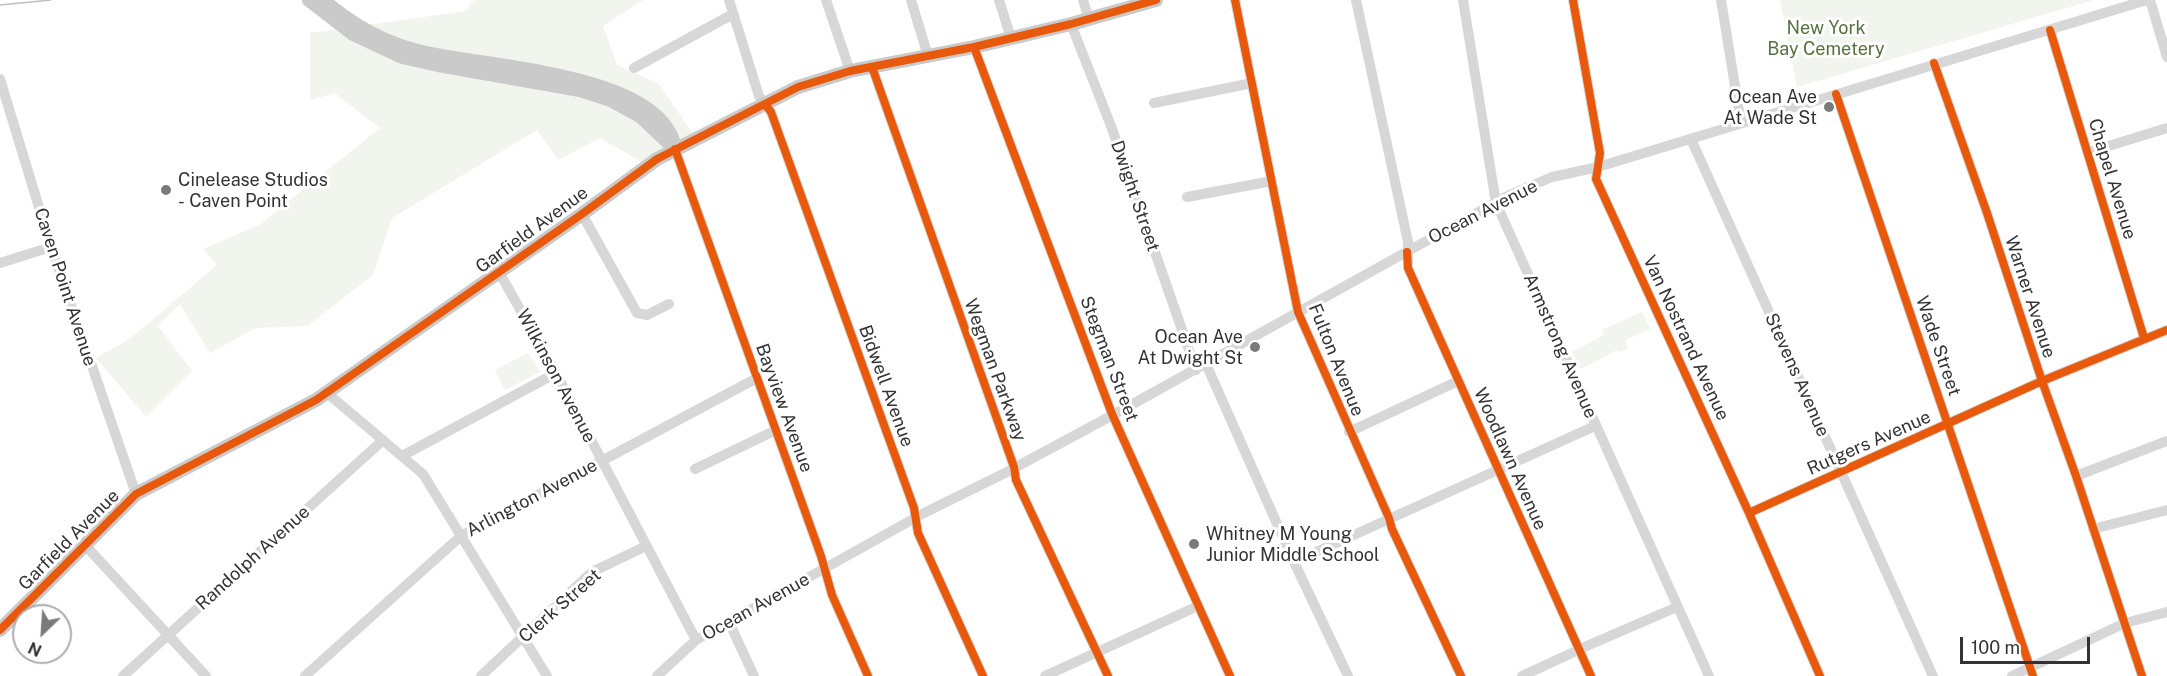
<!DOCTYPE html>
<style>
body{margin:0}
#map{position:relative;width:2167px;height:676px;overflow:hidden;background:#fff;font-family:"Public Sans",sans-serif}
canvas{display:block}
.north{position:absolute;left:12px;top:604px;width:60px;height:60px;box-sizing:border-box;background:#fff;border:2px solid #adadad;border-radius:50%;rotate:205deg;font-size:16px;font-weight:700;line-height:24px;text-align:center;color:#333}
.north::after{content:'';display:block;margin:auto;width:21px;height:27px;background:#7a7a7a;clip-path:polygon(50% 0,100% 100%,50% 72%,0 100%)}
.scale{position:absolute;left:1960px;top:637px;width:130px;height:27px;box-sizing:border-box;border:3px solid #333;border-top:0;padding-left:8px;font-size:18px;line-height:21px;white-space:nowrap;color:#333;-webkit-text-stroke:4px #fff;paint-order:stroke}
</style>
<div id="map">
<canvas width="2167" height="676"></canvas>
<div class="north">N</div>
<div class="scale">100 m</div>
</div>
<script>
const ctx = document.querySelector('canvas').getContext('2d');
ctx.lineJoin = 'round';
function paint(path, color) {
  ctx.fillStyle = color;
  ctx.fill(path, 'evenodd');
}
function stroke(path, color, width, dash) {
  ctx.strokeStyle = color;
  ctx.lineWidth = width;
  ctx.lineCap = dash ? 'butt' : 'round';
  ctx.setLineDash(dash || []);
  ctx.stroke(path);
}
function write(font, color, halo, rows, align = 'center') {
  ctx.font = font + ' "Public Sans",sans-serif';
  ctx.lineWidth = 6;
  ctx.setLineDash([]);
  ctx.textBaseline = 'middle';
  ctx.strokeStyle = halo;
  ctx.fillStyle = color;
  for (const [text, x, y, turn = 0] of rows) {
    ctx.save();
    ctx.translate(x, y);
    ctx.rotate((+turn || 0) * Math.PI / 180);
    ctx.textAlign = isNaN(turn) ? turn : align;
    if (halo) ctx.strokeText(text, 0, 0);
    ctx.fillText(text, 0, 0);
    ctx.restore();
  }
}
const green = new Path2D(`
 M474,0H643L603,26L617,65L659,84L695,137L645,164L600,138L558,160L537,130L392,218L373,275L307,326L256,328L210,353L180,304L158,326L192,371L146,417L96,358L131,338L217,265L203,249L259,225L380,128L335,93L310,100V33L466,11Z
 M1780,0H2094L1797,87Z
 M1642,312L1650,329L1625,340L1628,348L1619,352L1617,350L1581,369L1572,352L1604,335L1602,330Z
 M528,353L540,372L505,390L495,370Z`);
const minor = new Path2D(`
 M729,0L759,96L771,112L914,508L918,533L983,676
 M826,0L850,71
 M911,0L928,56
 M999,0L1011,38
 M1083,0L1089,19
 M1235,0L1298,312L1389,518L1392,529L1461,676
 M1356,0L1408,242V268L1591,676
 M1463,0L1496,203L1709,676
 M1573,0L1600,153L1596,179L1749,513L1820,676
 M1721,0L1741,123
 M2150,0L2167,57
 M1071,24L1111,126L1196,370
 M2050,30L2144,338
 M974,47L1112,414L1230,676
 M1934,63L1987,213L2042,381L2076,476L2142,676
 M872,67L1014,467L1016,480L1108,676
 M634,68L733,14
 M0,79L51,247L136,494
 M1836,94L2033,676
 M1154,103L1252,83
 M1691,139L1933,676
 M675,149L821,556L832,595L868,676
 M2089,152L2167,128
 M1187,197L1272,181
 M582,214L637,313L647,315L669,304
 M0,263L51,247
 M499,272L556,373L696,640
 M1206,364L1294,562L1348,676
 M327,393L423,474L547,676
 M1349,432L1458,381
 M402,456L556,373
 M695,469L776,430
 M2076,476L2167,441
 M1749,513L2042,381L2167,330
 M2093,529L2167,510
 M84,544L206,676
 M1294,562L1595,426
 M729,622L754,676
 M123,676L382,441
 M305,676L461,536L757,378
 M481,676L592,572L646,546
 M657,676L696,640L924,513L1005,473L1122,410L1509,195L1552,177L1598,167L2147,0
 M1045,676L1198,606
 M1522,676L1589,645L1677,607
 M2012,676L2125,623L2167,612`);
const major = new Path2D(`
 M309,0L353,34L402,57L438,65L580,90L611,100L640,116L675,149
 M323,0C350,23 380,41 414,50C476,68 663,70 675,149
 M0,630L136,494L316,400L582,214L657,159L798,87L850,71L974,47L1071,24L1156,0`);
const tram = new Path2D(`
 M0,5L51,0`);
const cycleway = new Path2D(`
 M1235,0L1298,312L1389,518L1392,529L1461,676
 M1573,0L1600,153L1596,179L1749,513L1820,676
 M2050,30L2144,338
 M974,47L1112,414L1230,676
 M1934,63L1987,213L2042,381L2076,476L2142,676
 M872,67L1014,467L1016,480L1108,676
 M1836,94L2033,676
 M765,104L771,112L914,508L918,533L983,676
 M675,149L821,556L832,595L868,676
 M1407,252L1408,268L1591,676
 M1749,513L2042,381L2167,330
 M0,630L136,494L316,400L582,214L657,159L798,87L850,71L974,47L1071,24L1156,0`);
const markers = [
 [1829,107,6,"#7a7a7a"],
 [166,190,6,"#7a7a7a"],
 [1255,347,6,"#7a7a7a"],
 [1194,544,6,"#7a7a7a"]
];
const parkNames = [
 ["New York",1826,28],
 ["Bay Cemetery",1826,49]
];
const poiNames = [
 ["Ocean Ave",1817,97],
 ["At Wade St",1817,118],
 ["Cinelease Studios",178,180,"left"],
 ["- Caven Point",178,201,"left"],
 ["Ocean Ave",1243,337],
 ["At Dwight St",1243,358],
 ["Whitney M Young",1206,534,"left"],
 ["Junior Middle School",1206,555,"left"]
];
const streetNames = [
 ["Chapel Avenue",2112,179,73],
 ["Dwight Street",1135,196,71],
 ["Ocean Avenue",1483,212,-27],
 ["Garfield Avenue",532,230,-36],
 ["Caven Point Avenue",65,287,72],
 ["Warner Avenue",2030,297,72],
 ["Van Nostrand Avenue",1686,338,65],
 ["Armstrong Avenue",1560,346,66],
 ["Wade Street",1938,346,71],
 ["Stegman Street",1109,359,69],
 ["Fulton Avenue",1336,360,68],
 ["Wegman Parkway",995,370,70],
 ["Stevens Avenue",1797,375,66],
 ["Wilkinson Avenue",556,376,62],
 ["Bidwell Avenue",886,386,70],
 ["Bayview Avenue",784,408,70],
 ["Rutgers Avenue",1869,443,-24],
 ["Woodlawn Avenue",1510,459,66],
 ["Arlington Avenue",532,498,-28],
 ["Garfield Avenue",69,540,-45],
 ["Randolph Avenue",253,558,-42],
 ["Clerk Street",560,606,-41],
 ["Ocean Avenue",756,607,-29]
];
paint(green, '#f1f5ed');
stroke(minor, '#d7d7d7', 10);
stroke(major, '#cacaca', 14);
stroke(tram, '#bebebe', 1.5);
stroke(cycleway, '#e8590c', 8);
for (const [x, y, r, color] of markers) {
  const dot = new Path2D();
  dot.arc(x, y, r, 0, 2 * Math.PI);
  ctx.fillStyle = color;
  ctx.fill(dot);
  stroke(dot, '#fff', 2);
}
write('18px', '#56703f', '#fff', parkNames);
write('18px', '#333', '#fff', poiNames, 'right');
write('18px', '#333', '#fff', streetNames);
</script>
